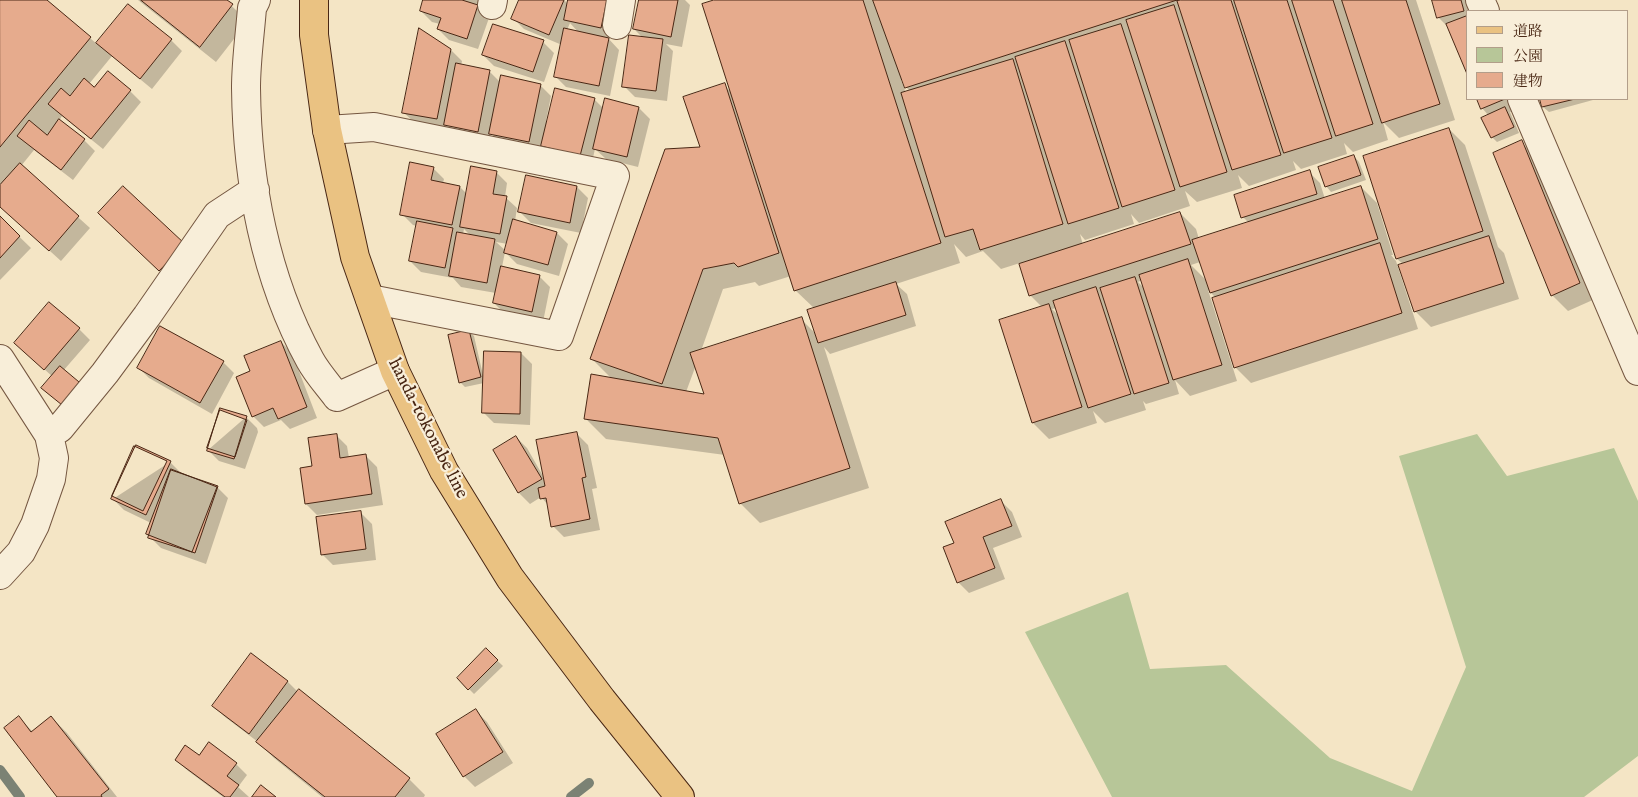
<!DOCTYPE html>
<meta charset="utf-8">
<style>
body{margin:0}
#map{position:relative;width:1638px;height:797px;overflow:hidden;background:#f4e5c5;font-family:"IM FELL English","Noto Serif JP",serif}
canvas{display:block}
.legend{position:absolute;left:1466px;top:10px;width:162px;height:90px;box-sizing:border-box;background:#f8eed9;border:1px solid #b29e8a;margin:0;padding:6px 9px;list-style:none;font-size:15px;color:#492714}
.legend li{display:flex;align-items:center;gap:10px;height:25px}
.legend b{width:25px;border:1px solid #b29e8a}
</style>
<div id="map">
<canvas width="1638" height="797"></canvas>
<ul class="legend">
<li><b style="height:6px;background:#eac282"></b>道路</li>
<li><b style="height:14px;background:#b7c698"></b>公園</li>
<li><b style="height:14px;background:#e6ab8d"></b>建物</li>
</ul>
</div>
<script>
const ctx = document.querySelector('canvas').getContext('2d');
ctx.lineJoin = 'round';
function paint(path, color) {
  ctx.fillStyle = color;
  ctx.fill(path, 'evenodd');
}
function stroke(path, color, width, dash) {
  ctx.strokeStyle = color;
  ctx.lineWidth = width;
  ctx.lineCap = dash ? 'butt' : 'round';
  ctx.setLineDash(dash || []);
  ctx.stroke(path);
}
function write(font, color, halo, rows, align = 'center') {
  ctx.font = font + ' "IM FELL English",serif';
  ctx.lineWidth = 4.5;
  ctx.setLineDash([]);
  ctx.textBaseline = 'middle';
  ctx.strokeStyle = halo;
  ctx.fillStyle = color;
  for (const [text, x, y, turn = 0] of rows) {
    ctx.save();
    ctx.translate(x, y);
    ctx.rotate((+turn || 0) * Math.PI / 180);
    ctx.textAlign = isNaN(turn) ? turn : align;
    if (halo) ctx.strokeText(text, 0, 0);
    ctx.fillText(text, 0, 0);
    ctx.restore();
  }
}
const green = new Path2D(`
 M1477,434L1507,476L1614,448L1638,501V756L1584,797H1112L1025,632L1128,592L1150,669L1226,665L1330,758L1412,791L1466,667L1399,456Z`);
const shadow = new Path2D(`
 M0,0H45L97,44L128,6L171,40L182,51L152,89L112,56L89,84L95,88L130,91L141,102L103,149L62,116L59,121L84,140L95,151L73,180L34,150L21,166L90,228L61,261L0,206Z
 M138,0H225L248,21L216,62Z
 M425,0H487L483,9L478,7L489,18L478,49L449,40L438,29L440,24L432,22L421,11Z
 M520,0H564L568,4L569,0H620L612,38L607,37L619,50L610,96L566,87L555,76L562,45L524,29L513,18ZM570,23L579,33L567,30Z
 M640,0H685L690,5L682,47L666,44L673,51L667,101L635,97L624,86L643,38L634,29Z
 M718,0H1416L1455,120L1399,138L1383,122L1388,140L1353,152L1344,143L1347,154L1301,169L1293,161L1296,170L1249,186L1238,175L1242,188L1197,202L1185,191L1190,206L1139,223L1131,214L1134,224L1085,240L1080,234L1083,245L1180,213L1196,229L1199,239L1249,223L1243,217L1309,172L1320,183L1325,199L1361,187L1377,203L1393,255H1391L1396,261L1418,329L1251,383L1235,367L1216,298L1208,290L1237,381L1190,396L1175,380L1179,394L1146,404L1143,401L1146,410L1105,423L1093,411L1097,423L1049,439L1033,423L1001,321L1042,307L1030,295L1020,263L1001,269L983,251L966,257L954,244L960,263L896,284L907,294L916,326L830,354L824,347L869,488L760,523L740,503L725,455L606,439L586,419L612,379L592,359L702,148L724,85L731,92ZM903,79L906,87L911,92L906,93L901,80ZM1200,262L1206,280L1191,265ZM791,276L795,290L815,309L816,334L801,319L701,351L723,289L755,282L759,286ZM1142,280L1145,289L1138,282ZM1057,308L1060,317L1052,309ZM696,365L706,396L686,392Z
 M1433,0H1468L1471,11H1467V71L1450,29L1438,17Z
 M543,42L554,53L544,82L494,66L483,55Z
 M451,50L462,61L461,66L490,72L501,83L540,85L551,96L546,121L548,122L594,99L604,109L639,108L650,119L638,167L606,159L595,149L591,166L553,156L541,144L539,152L501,144L491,133L489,142L456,136L448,128V129L415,123L403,112Z
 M1478,99H1511L1516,110L1510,112L1519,133L1497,142L1492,137L1489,116L1482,108Z
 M1541,99H1592L1593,100L1549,112L1543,107Z
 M1449,129L1465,145L1498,247L1504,253L1519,299L1431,327L1415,311L1403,264L1397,259L1364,156Z
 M1521,142L1537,158L1595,299L1568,311L1552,295Z
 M1354,156L1359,162L1366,180L1331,192L1326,186Z
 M433,168L444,179L443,183L460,187L467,194L496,172L507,183L505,197L517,208L515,221L557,233L568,244L559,276L517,264L505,252L502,267L539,276L550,287L543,322L505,314L494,303L496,293L461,287L453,278L421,272L410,261L417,226L413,225L402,214ZM464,229L470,235L463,234ZM496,242L508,244L506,251Z
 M577,187L588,198L581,233L531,223L520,212Z
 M0,218L31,248L0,280Z
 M160,327L223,362L234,373L212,414L149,378L138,367Z
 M79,329L90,340L63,371L53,377L15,343Z
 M469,331L474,336L483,375L521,353L532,364L530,425L494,423L483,412L484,383L465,387L460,382Z
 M281,342L292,353L317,418L290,429L281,420L264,427L253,416L251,372Z
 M246,417L257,428L258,432L245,469L219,461L208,450Z
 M577,434L588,445L597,488L592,489L600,530L564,537L553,526L549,506L541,497L530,504L519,493L494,451L516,437L527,448L543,476Z
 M336,435L347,446L349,458L366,456L377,467L383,505L317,515L306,504L301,469L314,468Z
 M170,462L181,473L217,487L228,498L206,564L161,548L147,534L151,523L124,510L113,499Z
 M1001,501L1012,512L1022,537L993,548L1005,579L969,593L958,582L955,543Z
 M361,513L372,524L376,560L333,565L322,554Z
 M486,650L503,666L474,694L458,678Z
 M251,655L288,682L298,692L299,690L409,779L425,795L424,797H322L274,758L258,742L225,717L214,706Z
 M476,711L487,722L513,763L475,787L464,776L438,735Z
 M51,717L67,733L117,797H59L19,718L33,732Z
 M200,757L236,764L247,775L238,787L249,797H223L187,770L176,759Z`);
const stream = new Path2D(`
 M0,770L20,797
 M571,797L589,783`);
const building = new Path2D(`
 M0,0H47L91,37L0,147Z
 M141,0H227L233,4L200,47Z
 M423,0H462L478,5L467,39L437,29L441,18L420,11Z
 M519,0H564L549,35L511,19Z
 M568,0H607L601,28L564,20Z
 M639,0H678L671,37L633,29Z
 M714,0H863L941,243L794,291L702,4Z
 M873,0H1177L905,88Z
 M1181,0H1231L1281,155L1232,170L1177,1Z
 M1234,0H1287L1332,138L1284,153Z
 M1292,0H1333L1373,124L1336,136Z
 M1342,0H1406L1440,104L1382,123Z
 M1432,0H1461L1464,11L1437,18Z
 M128,4L172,39L140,79L96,43Z
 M1174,5L1227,172L1180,187L1126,20Z
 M1467,16V74L1446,24Z
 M493,24L544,40L533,72L482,55Z
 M1121,24L1175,190L1122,207L1069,40Z
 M419,28L451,49L437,119L402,113Z
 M564,28L609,38L599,86L554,77Z
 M629,35L663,39L656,91L622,87Z
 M1065,41L1119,208L1068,224L1015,57Z
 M1013,59L1063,224L980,250L973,229L945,237L901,93Z
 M456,63L490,70L478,132L444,125Z
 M108,71L131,90L91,139L48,104L61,88L70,96L84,78L94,87Z
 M501,75L541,84L529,142L489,134Z
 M725,83L779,253L738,267L734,263L703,269L662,384L590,359L665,149L700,147L683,97Z
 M555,88L595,98L580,156L541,146Z
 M605,98L639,107L627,157L593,149Z
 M1477,99H1505L1481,109Z
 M1540,99H1575L1542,107Z
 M1505,107L1514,127L1491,138L1481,118Z
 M59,119L85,139L61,170L17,136L29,120L47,135Z
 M1449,128L1483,231L1396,259L1363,156Z
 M1522,140L1580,283L1551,296L1493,153Z
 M1354,155L1361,175L1325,187L1318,167Z
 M410,162L434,167L431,180L460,186L452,225L400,215Z
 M20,163L79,216L49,251L0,207V185Z
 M471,166L497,171L493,194L507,196L500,234L460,227Z
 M1310,170L1317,194L1241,218L1234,195Z
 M526,175L577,186L570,223L518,212Z
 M123,186L185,244L159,271L98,213Z
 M1361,186L1378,239L1210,293L1192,240Z
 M1180,212L1191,244L1029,296L1019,264Z
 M0,216L20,236L0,258Z
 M513,219L557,232L548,265L504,253Z
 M417,221L453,228L445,268L409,261Z
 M457,232L495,239L487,283L449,276Z
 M1489,236L1504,283L1414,312L1398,265Z
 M1380,243L1402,313L1234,368L1212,298Z
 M1188,259L1222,365L1173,380L1139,275Z
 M501,266L540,275L532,312L493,303Z
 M1135,277L1169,383L1134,394L1100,288Z
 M896,282L906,315L818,343L807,310Z
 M1096,287L1131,394L1088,408L1053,301Z
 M49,302L80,328L44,370L14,343Z
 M1049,304L1082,407L1032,423L999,320Z
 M802,317L850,468L739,504L718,438L584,419L591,374L704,394L690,353Z
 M160,326L224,361L200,403L137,368Z
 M469,330L481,377L459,383L448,335Z
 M281,341L307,407L278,419L273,408L252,417L236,377L250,371L244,356Z
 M484,351L521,352L520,414L482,413Z
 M60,366L85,387L67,409L41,388Z
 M220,408L247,416L234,459L207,451Z
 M220,410L247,420L235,457L207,448Z
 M577,432L586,477L582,478L590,519L551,527L546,498L540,499L538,488L545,486L536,440Z
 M337,434L340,458L366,454L372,494L305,504L300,468L312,466L308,438Z
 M516,436L542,479L518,493L493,450Z
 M136,445L171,461L146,515L111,499Z
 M134,446L167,461L143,511L112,496Z
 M171,469L217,487L192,552L146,534Z
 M171,470L218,486L195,553L148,538Z
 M1001,499L1012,526L983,537L995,568L957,583L943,547L954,543L945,522Z
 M361,511L366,549L321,555L316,517Z
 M486,648L498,660L468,690L457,678Z
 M251,653L288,681L249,734L212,706Z
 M299,689L410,778L395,797H325L256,742Z
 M476,709L503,752L463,777L436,734Z
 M19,716L31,732L51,716L109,789L101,795L102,797H57L4,728Z
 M209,742L237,763L227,776L239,785L230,797H225L175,760L185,745L199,755Z
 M261,785L276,797H252Z`);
const street = new Path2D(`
 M256,0L252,8C250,34 246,61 246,88C247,181 265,278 310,360C317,373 328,385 337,397L395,371
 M1480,0L1485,11
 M492,5L493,0
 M617,25L621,0
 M1522,99L1638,371
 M327,130L374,127L615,176L559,336L370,299
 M0,359L49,435L54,458L51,479L35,525L21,552L0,575
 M49,435L60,428L105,373L147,316L217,215L255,190`);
const primary = new Path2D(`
 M314,0V35L327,130L355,257L395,371L444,471L510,578L602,700L680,797`);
const streetNames = [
 ["handa-tokonabe line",427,429,63]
];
paint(green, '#b7c698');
paint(shadow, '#0003');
stroke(stream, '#7b8274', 10);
paint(building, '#e6ab8d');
stroke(building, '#492714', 1);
stroke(street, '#745640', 30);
stroke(primary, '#492714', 30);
stroke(street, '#f8eed9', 28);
stroke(primary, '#eac282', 28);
write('18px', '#492714', '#f8eed9', streetNames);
</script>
